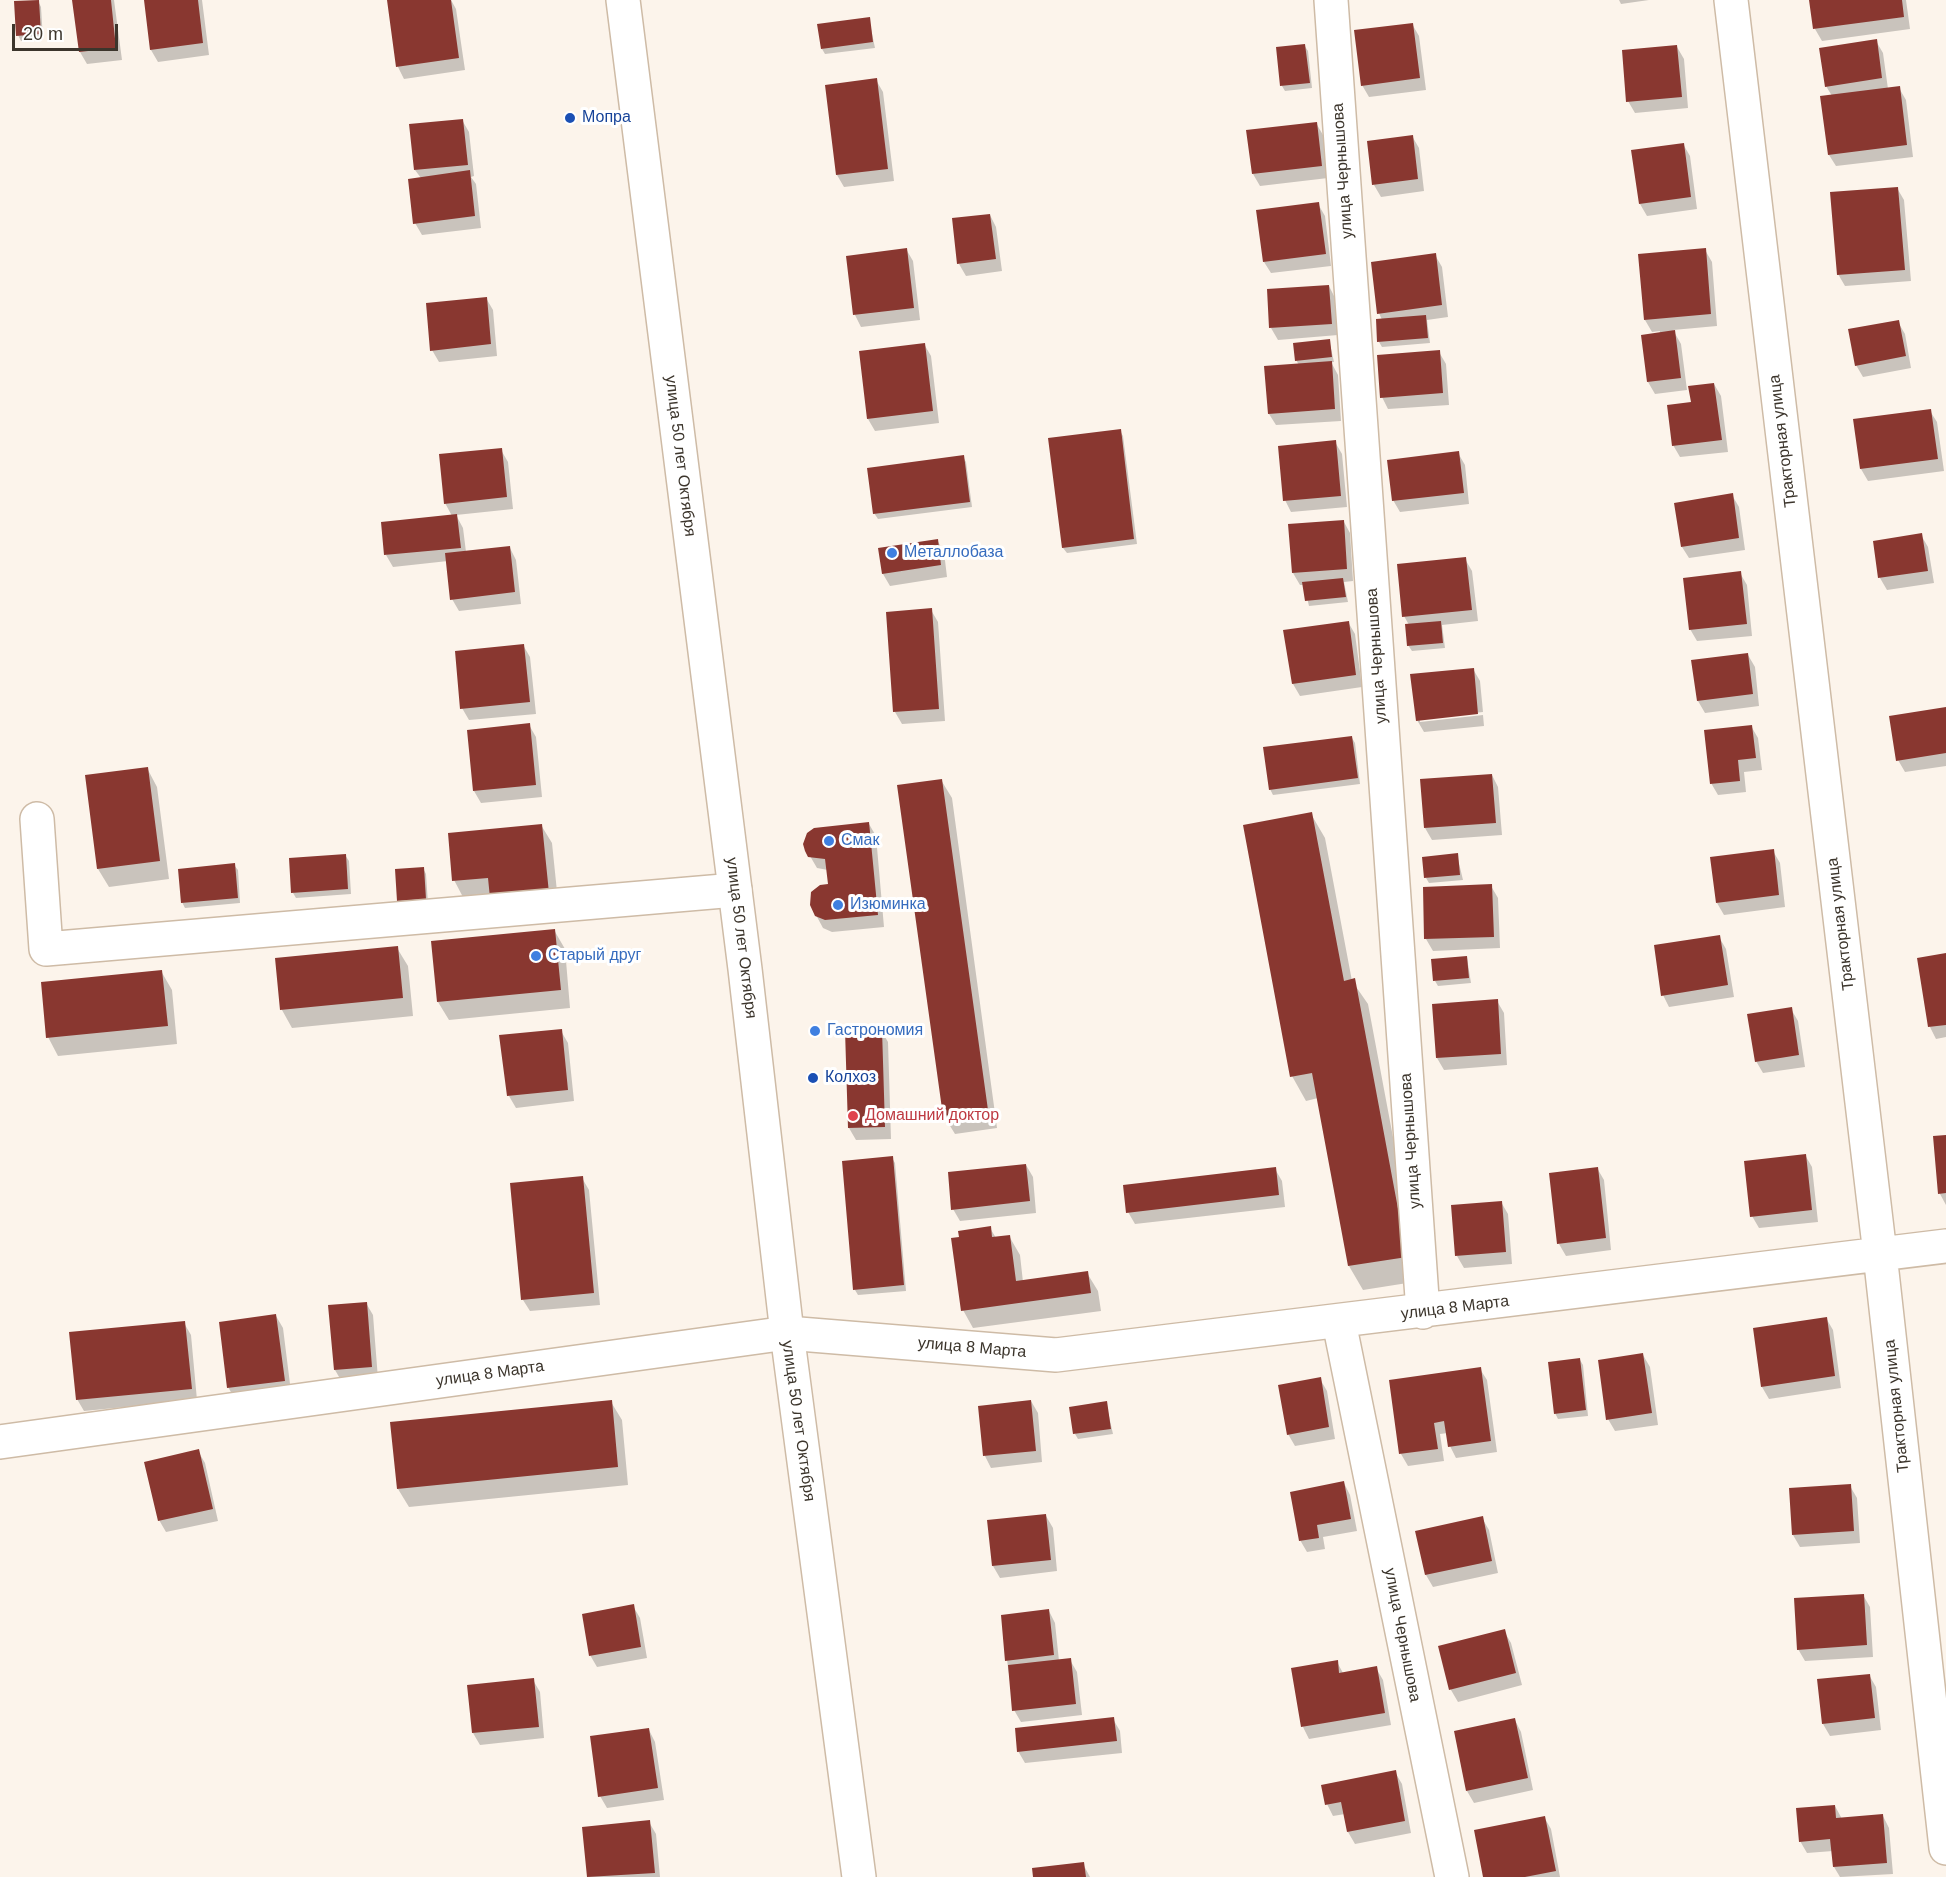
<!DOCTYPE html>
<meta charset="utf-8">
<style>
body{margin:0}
#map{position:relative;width:1946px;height:1877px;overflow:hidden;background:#fcf4eb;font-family:Helvetica,sans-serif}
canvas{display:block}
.scale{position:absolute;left:12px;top:24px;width:106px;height:27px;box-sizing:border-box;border:3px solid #3c352c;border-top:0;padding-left:8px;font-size:18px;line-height:21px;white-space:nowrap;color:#3c352c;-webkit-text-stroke:4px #fff;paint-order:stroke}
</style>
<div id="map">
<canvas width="1946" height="1877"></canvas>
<div class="scale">20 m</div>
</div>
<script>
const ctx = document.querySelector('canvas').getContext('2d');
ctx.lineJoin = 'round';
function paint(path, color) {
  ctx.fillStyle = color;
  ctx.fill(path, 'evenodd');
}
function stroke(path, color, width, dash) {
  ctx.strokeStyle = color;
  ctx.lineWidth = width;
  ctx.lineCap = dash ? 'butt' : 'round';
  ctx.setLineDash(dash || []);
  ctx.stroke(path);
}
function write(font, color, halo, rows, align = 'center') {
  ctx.font = font + ' Helvetica,sans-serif';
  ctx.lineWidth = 6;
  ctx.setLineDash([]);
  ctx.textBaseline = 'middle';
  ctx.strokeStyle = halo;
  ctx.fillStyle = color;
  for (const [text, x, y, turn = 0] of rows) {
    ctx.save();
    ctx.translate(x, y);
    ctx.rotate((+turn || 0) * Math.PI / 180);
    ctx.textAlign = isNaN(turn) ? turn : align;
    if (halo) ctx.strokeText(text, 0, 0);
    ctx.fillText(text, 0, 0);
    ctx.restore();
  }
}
const shadow = new Path2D(`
 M74,0H114L122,60L87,64L80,52Z
 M145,0H202L209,55L158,62L151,50Z
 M388,0H451L456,9L465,70L404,79L398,67Z
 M1619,0H1649L1621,4Z
 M1811,0H1906L1910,29L1822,41L1815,29Z
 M38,1L41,7L43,40L21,41L18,35Z
 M869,19L875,48L825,54L822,49Z
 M1412,24L1419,36L1426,90L1369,97L1362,85Z
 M1876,41L1883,53L1888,89L1899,88L1906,100L1913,157L1836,166L1829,155L1832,96L1826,86Z
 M1304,45L1308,51L1312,88L1285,91L1282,86L1277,49Z
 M1677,47L1684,59L1688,108L1635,113L1628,101Z
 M876,80L883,92L894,181L844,187L837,175L826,86Z
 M462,120L469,132L474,176L471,177L476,184L481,228L422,235L415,223L421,178L415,170Z
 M1316,123L1323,135L1328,178L1260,186L1253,174Z
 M1412,136L1419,148L1424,191L1381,197L1374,185Z
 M1683,144L1690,156L1697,209L1647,216L1640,204L1633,151Z
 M1897,188L1904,200L1911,281L1845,286L1838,274Z
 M1318,204L1325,216L1331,266L1271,273L1264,262Z
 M990,215L996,227L1002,271L966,276L959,264Z
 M906,249L913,261L920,320L861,327L855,315L847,257Z
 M1705,250L1712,262L1717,326L1673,330L1681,344L1687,390L1655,394L1648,382L1660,331L1652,332L1645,320L1639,256Z
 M1435,255L1442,267L1448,317L1427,320L1430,343L1382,347L1379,342L1377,320H1382L1379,313Z
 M1329,286L1335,298L1338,335L1278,340L1271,328Z
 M486,298L493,310L497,356L439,362L432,350Z
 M1898,322L1905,334L1911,368L1863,377L1856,365Z
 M1329,340L1334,362H1331L1338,375L1341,421L1276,425L1269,414L1299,365L1296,360Z
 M924,344L931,356L939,423L875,431L868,419Z
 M1439,352L1446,364L1449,405L1388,409L1382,397Z
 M1714,384L1721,396L1728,452L1680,457L1673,445L1692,403Z
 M1930,411L1937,422L1944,471L1868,481L1861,469L1855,420Z
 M1120,431L1123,436L1137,544L1067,553L1063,548L1050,440Z
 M1335,442L1342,454L1347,507L1291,512L1285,500Z
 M501,450L508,462L513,509L456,515L463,528L466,552L510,548L516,560L521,604L459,611L452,599L448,561L393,567L386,555L452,516L445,503Z
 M1458,453L1465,465L1469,504L1400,512L1393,500Z
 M963,457L966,462L972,507L878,519L874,513Z
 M1732,495L1739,507L1745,550L1689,558L1682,547Z
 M1344,522L1350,533L1353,581L1344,582L1348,602L1309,606L1304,585H1300L1293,573L1290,525Z
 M1921,535L1928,547L1934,583L1887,590L1880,578L1875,542Z
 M937,540L944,552L947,577L890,586L883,574L880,549Z
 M1465,559L1472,571L1478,621L1442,625L1445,648L1412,651L1408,645L1409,625L1404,616Z
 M1740,573L1747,585L1752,636L1697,641L1690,629Z
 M931,610L938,622L945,721L902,724L895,712L888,613Z
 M1348,622L1355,634L1362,687L1300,696L1293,684L1285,631Z
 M523,645L530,657L536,714L469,720L462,708Z
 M1748,655L1755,667L1759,706L1705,713L1698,701L1693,661Z
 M1473,669L1480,681L1483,712L1420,719V722L1483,715L1484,726L1424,732L1417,720Z
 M1946,709V766L1905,772L1898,760Z
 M529,725L536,737L542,797L481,803L474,791Z
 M1751,726L1758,738L1762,770L1744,772L1746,792L1718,795L1711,783Z
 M1352,738L1355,743L1360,784L1273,795L1270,789Z
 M147,768L157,787L169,879L109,887L98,869L87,777Z
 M1492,775L1498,787L1502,835L1432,840L1425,828Z
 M941,780L952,798L997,1128L955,1134L944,1116Z
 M1311,814L1325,838L1352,981L1368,1004L1420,1281L1363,1290L1349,1266L1318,1098L1306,1101L1292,1076Z
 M869,824L876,836L884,927L832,932L823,928L816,915L830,886L828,870L817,868L810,856Z
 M541,825L552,843L559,911L464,899L454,880Z
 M1773,851L1780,863L1785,907L1724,915L1717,903Z
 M345,855L349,861L351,894L296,898L293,893Z
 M1457,855L1463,880L1429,883L1426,878Z
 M234,865L238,870L240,903L185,908L182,902Z
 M423,868L426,874L428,904L402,906L399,901Z
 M1491,886L1498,898L1500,948L1433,951L1426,939Z
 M554,930L565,949L570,1008L449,1020L438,1002Z
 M1719,937L1726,949L1734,997L1669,1007L1663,995Z
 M397,948L408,966L413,1016L292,1028L282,1010L277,960Z
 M1946,955V1037L1936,1039L1930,1027L1919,959Z
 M1467,958L1471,983L1438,986L1435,981Z
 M161,971L172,990L177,1044L58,1056L48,1037Z
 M1497,1001L1504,1013L1507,1065L1444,1070L1437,1058Z
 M1791,1009L1798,1021L1805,1067L1763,1073L1756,1061Z
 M881,1030L888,1042L891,1139L856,1140L849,1128L846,1031Z
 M561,1031L568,1043L574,1101L516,1108L509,1096Z
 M1946,1136V1205L1940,1194Z
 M1805,1155L1812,1167L1818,1222L1759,1228L1752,1216Z
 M892,1158L895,1163L906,1291L858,1295L855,1290Z
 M1026,1165L1033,1177L1036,1213L960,1221L953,1209Z
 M1597,1168L1604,1180L1611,1250L1566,1256L1559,1244Z
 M1275,1169L1282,1181L1285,1207L1135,1224L1128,1212Z
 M582,1178L589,1190L600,1305L530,1311L523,1300Z
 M1501,1202L1508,1214L1512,1264L1464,1268L1457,1256Z
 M990,1228L996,1238L1009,1236L1020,1255L1023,1282L1087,1273L1098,1291L1101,1311L973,1328L963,1310Z
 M366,1303L373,1315L378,1379L342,1382L335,1370Z
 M276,1316L283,1328L291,1392L235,1399L228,1387Z
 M1826,1318L1833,1330L1841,1388L1769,1399L1762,1387Z
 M184,1323L191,1335L197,1400L84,1411L77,1399Z
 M1643,1355L1650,1367L1658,1425L1615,1431L1608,1419Z
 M1580,1360L1583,1365L1588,1416L1558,1419L1555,1413Z
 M1480,1369L1487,1380L1497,1452L1456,1458L1450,1446L1448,1433L1440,1434L1444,1461L1408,1466L1401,1454L1391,1381Z
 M1320,1379L1327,1391L1335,1439L1295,1446L1288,1434Z
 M1031,1401L1038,1413L1042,1462L991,1468L985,1456L980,1407Z
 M611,1402L622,1420L628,1485L409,1507L398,1489Z
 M1106,1403L1113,1434L1078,1439L1075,1434Z
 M198,1451L205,1463L218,1521L166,1532L159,1520Z
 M1344,1483L1350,1495L1357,1531L1323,1537L1325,1549L1307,1552L1300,1540Z
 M1850,1486L1857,1498L1860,1543L1800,1547L1793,1535Z
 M1046,1516L1053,1528L1057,1571L1000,1578L993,1566L988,1522Z
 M1482,1518L1489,1530L1498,1573L1433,1587L1426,1575L1417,1532Z
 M1863,1595L1870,1607L1873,1657L1805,1661L1798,1649Z
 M633,1606L640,1618L647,1658L597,1667L590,1655Z
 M1049,1611L1055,1623L1059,1661L1070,1660L1077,1672L1082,1715L1021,1722L1014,1710L1007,1660Z
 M1504,1631L1511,1643L1522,1685L1458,1702L1451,1690L1440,1647Z
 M1337,1662L1343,1673L1376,1668L1383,1680L1391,1725L1309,1739L1303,1727Z
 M1869,1675L1876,1687L1881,1730L1830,1736L1823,1724Z
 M533,1680L540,1692L544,1738L480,1745L473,1733L468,1687Z
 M1113,1719L1120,1731L1122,1753L1025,1763L1018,1751Z
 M1515,1720L1521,1732L1533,1790L1474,1803L1467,1791Z
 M649,1730L655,1742L664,1800L607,1808L600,1796Z
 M1395,1772L1402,1784L1411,1833L1355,1844L1348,1832L1345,1814L1333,1816L1327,1804Z
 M1835,1806L1842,1819L1883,1816L1889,1828L1893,1874L1840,1877L1834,1867L1833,1851L1807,1853L1800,1841Z
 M1544,1817L1551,1829L1560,1877H1484Z
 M649,1822L656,1834L660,1877H589L584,1828Z
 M1083,1864L1090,1877H1034Z`);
const building = new Path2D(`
 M39,0L41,34L16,36L14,1Z
 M72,0H111L116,48L79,52Z
 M144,0H198L203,43L150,50Z
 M387,0H451L459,58L396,67Z
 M1809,0H1902L1904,17L1813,29Z
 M870,17L873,42L821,49L817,24Z
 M1413,23L1420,78L1361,86L1354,30Z
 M1877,39L1882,78L1825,87L1819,48Z
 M1305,44L1310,83L1280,86L1276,47Z
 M1677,45L1682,97L1626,102L1622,50Z
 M877,78L888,169L836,175L825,85Z
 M1900,86L1907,145L1828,155L1820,96Z
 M463,119L468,165L414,170L409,124Z
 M1317,122L1322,166L1252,174L1246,130Z
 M1413,135L1418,179L1372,185L1367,141Z
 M1684,143L1691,197L1639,204L1631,150Z
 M470,170L475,216L413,224L408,179Z
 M1898,187L1905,270L1837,275L1830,192Z
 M1319,202L1326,254L1263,262L1256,210Z
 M990,214L996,259L957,264L952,218Z
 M907,248L914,308L853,315L846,256Z
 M1706,248L1711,314L1644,320L1638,254Z
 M1436,253L1442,305L1377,314L1371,262Z
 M1329,285L1332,324L1269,328L1267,289Z
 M487,297L491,344L430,351L426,303Z
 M1426,315L1428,338L1377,342L1376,319Z
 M1899,320L1906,356L1855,366L1848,329Z
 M1675,330L1681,378L1647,382L1641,335Z
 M1330,339L1332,357L1295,361L1293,343Z
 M925,343L933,411L867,419L859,351Z
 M1440,350L1443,393L1380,398L1377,355Z
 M1332,361L1335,409L1268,414L1264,366Z
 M1714,383L1722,440L1672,446L1667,405L1691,402L1688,386Z
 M1931,409L1938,459L1860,469L1853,419Z
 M1121,429L1134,539L1062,548L1048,438Z
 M1336,440L1341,496L1283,501L1278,446Z
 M502,448L507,497L444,504L439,454Z
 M1459,451L1464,493L1392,501L1387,460Z
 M964,455L970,502L873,514L867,468Z
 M1733,493L1739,538L1681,547L1674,503Z
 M457,514L461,548L384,555L381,522Z
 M1344,520L1347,569L1292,573L1288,524Z
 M1922,533L1928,571L1878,578L1873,541Z
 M938,539L941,565L882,574L878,548Z
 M510,546L515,592L450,600L445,553Z
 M1466,557L1472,610L1402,617L1397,564Z
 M1741,571L1747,624L1689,630L1683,578Z
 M1343,578L1346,597L1305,601L1302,582Z
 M932,608L939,709L893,712L886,612Z
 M1349,621L1356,675L1292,684L1283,630Z
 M1441,621L1443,643L1407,646L1405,624Z
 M524,644L530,702L460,709L455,651Z
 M1748,653L1753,694L1697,701L1691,660Z
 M1474,668L1478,714L1416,721L1410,674Z
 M1946,707V753L1896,761L1889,716Z
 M530,723L536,785L473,791L467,730Z
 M1752,725L1756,758L1738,760L1740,781L1710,784L1704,730Z
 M1352,736L1358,778L1269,790L1263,747Z
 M148,767L160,861L97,869L85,775Z
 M1492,774L1496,823L1424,828L1420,779Z
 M942,779L988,1110L943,1116L897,785Z
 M1312,812L1344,981L1355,978L1407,1257L1348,1266L1312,1073L1290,1077L1243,825Z
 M869,822L878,915L825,920L815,916L810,905L811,892L820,885L828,884L825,859L808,857L805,851L803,844L807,833L814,828Z
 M542,824L549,893L490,898L488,878L452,881L448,833Z
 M1774,849L1779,895L1716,903L1710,857Z
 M1458,853L1460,875L1424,878L1422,857Z
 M346,854L348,889L291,893L289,858Z
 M235,863L238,898L181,903L178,869Z
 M424,867L426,899L397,901L395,869Z
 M1492,884L1494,937L1424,939L1423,887Z
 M555,929L561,990L437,1002L431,941Z
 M1720,935L1728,985L1661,996L1654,945Z
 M398,946L403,998L280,1010L275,958Z
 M1946,953V1025L1928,1027L1917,958Z
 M1467,956L1469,978L1433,981L1431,959Z
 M162,970L168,1026L46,1038L41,982Z
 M1498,999L1501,1054L1436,1058L1432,1004Z
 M1792,1007L1799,1055L1755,1062L1747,1014Z
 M562,1029L568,1090L507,1096L499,1035Z
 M882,1029L885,1127L848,1128L845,1030Z
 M1946,1135V1193L1938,1194L1933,1136Z
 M1806,1154L1812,1210L1750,1217L1744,1161Z
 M893,1156L904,1285L853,1290L842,1161Z
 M1026,1164L1030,1201L951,1210L948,1172Z
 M1276,1167L1279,1195L1126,1213L1123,1185Z
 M1598,1167L1606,1238L1557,1244L1549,1173Z
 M583,1176L594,1293L521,1300L510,1183Z
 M1502,1201L1506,1252L1455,1256L1451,1205Z
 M991,1226L992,1237L1010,1235L1016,1281L1088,1271L1091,1293L961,1311L951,1238L959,1237L958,1231Z
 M367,1302L372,1367L334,1370L328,1305Z
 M276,1314L285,1381L227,1388L219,1322Z
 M1827,1317L1835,1376L1761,1387L1753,1328Z
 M185,1321L192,1389L76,1400L69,1332Z
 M1643,1353L1652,1413L1606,1420L1598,1360Z
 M1580,1358L1586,1410L1554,1414L1548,1362Z
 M1481,1367L1491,1441L1448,1447L1444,1421L1434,1423L1438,1449L1399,1454L1389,1380Z
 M1321,1377L1329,1427L1287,1435L1278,1385Z
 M612,1400L618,1467L397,1489L390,1422Z
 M1031,1400L1036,1451L983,1456L978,1406Z
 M1107,1401L1111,1429L1073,1434L1069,1407Z
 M199,1449L213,1509L158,1521L144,1462Z
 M1344,1481L1351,1519L1317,1525L1319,1538L1299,1541L1290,1492Z
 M1851,1484L1854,1531L1792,1535L1789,1488Z
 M1046,1514L1051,1560L992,1566L987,1520Z
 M1483,1516L1492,1561L1425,1575L1415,1531Z
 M1864,1594L1867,1645L1797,1650L1794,1598Z
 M634,1604L641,1647L589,1656L582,1614Z
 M1049,1609L1054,1655L1005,1661L1001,1615Z
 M1505,1629L1516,1673L1449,1690L1438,1646Z
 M1071,1658L1076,1704L1012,1711L1008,1665Z
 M1338,1660L1339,1673L1377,1666L1385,1713L1301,1727L1291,1668Z
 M1870,1674L1875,1718L1822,1724L1817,1679Z
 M534,1678L539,1727L472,1733L467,1685Z
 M1114,1717L1117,1741L1017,1752L1015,1728Z
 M1515,1718L1528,1778L1466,1791L1454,1731Z
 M649,1728L658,1788L598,1797L590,1736Z
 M1396,1770L1405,1821L1347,1832L1341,1802L1325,1805L1321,1785Z
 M1835,1805L1836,1818L1883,1814L1887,1863L1833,1867L1830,1839L1799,1842L1796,1808Z
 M1545,1816L1556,1871L1525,1877H1483L1474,1830Z
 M650,1820L655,1873L587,1877L582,1827Z
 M1084,1862L1086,1877H1033L1032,1868Z`);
const minor = new Path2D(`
 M1331,0L1423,1312
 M1731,0L1880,1254L1946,1848
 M37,819L46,949L735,890
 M1339,1322L1452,1877
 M0,1442L787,1333L1056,1355L1946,1246`);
const major = new Path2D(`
 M623,0L745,969L787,1333L859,1877`);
const markers = [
 [570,118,6,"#1a4fb4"],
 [892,553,6,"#3f7fe0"],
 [829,841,6,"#3f7fe0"],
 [838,905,6,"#3f7fe0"],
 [536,956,6,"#3f7fe0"],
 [815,1031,6,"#3f7fe0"],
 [813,1078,6,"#1a4fb4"],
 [853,1116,6,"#e0444e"]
];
const transitNames = [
 ["Мопра",582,118],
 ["Колхоз",825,1078]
];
const streetNames = [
 ["улица Чернышова",1343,171,-94],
 ["Тракторная улица",1783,441,-97],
 ["улица 50 лет Октября",680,456,83],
 ["улица Чернышова",1377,656,-94],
 ["Тракторная улица",1841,924,-97],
 ["улица 50 лет Октября",741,938,83],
 ["улица Чернышова",1411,1141,-94],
 ["улица 8 Марта",1455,1308,-7],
 ["улица 8 Марта",972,1348,5],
 ["улица 8 Марта",490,1374,-8],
 ["Тракторная улица",1897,1406,-96],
 ["улица 50 лет Октября",798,1421,82],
 ["улица Чернышова",1402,1635,79]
];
const shopNames = [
 ["Металлобаза",904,553],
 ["Смак",841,841],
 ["Изюминка",850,905],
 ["Старый друг",548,956],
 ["Гастрономия",827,1031]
];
const healthNames = [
 ["Домашний доктор",865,1116]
];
paint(shadow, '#0003');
paint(building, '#893730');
stroke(minor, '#cebba6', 36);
stroke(major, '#cebba6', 36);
stroke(minor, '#fff', 33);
stroke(major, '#fff', 33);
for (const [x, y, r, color] of markers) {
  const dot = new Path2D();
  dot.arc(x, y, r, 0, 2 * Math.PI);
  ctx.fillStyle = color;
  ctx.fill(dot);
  stroke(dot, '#fff', 2);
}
write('16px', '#164399', '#fff', transitNames, 'left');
write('16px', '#3c352c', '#fff', streetNames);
write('16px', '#366cbe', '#fff', shopNames, 'left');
write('16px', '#be3a42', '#fff', healthNames, 'left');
</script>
